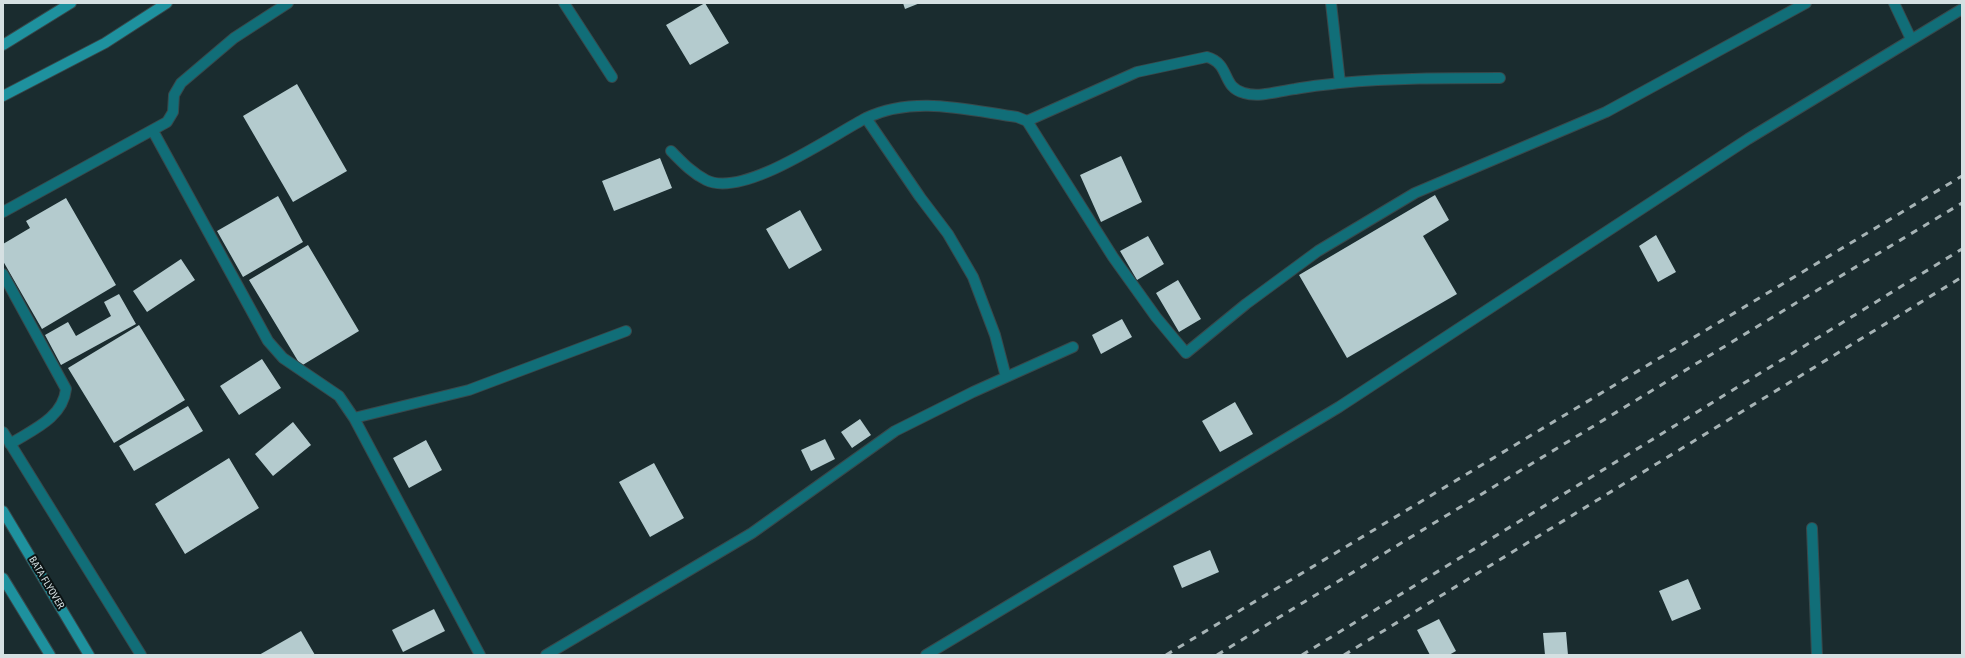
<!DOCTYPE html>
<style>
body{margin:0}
#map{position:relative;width:1965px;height:658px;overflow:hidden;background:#1a2c2f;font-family:"Roboto Condensed",sans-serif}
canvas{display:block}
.frame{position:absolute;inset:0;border:4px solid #d5e0e2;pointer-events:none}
</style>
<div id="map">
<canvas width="1965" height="658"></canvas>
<div class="frame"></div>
</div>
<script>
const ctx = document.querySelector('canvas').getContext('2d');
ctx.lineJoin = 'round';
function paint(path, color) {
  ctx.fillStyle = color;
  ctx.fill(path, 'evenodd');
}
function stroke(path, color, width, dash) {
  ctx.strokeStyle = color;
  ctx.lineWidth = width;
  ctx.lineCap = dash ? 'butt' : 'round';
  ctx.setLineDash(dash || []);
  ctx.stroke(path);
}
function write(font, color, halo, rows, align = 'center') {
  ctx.font = font + ' "Roboto Condensed",sans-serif';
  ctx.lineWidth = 4;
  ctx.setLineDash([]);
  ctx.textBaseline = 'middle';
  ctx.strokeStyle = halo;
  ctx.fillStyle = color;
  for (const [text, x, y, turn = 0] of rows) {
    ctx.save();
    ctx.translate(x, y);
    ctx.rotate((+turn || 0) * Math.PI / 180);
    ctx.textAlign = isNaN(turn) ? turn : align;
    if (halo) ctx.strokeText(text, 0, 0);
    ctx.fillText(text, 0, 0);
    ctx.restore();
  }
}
const building = new Path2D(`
 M705,3L729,43L690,65L666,25Z
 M903,3H920L905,9Z
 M297,84L347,171L293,202L243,116Z
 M1121,156L1142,202L1101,222L1080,175Z
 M660,158L672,188L614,211L602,181Z
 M1435,195L1449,220L1423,236L1457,294L1347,358L1299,275Z
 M278,196L303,242L243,277L217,231Z
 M66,198L116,285L42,329L3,261V244L30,228L26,221Z
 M800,210L822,250L789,269L766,229Z
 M1656,235L1676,272L1658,282L1639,246Z
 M1148,236L1164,264L1137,280L1120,251Z
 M308,245L359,331L301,366L249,280Z
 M181,259L195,280L147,312L133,291Z
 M1178,280L1201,319L1179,332L1156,293Z
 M119,294L136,324L61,365L45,335L68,322L76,336L111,316L104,302Z
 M1122,319L1132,337L1101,354L1092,335Z
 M139,325L185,400L114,443L68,368Z
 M262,359L281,388L239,415L220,386Z
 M1235,402L1253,434L1220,452L1202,421Z
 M188,406L203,431L134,471L119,446Z
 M860,419L871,435L852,448L841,432Z
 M293,422L311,445L273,476L255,454Z
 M825,439L835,459L811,471L801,450Z
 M426,440L442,470L409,488L393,458Z
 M229,458L259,508L185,554L155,504Z
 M654,463L684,518L650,537L619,482Z
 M1210,550L1219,572L1182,588L1173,566Z
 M1688,579L1701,609L1672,621L1659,591Z
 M434,609L445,631L403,652L392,630Z
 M1439,619L1456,651L1449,655H1430L1417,630Z
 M301,631L315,655H259Z
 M1566,632L1568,655H1545L1543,633Z`);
const lane = new Path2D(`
 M564,3L612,77`);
const street = new Path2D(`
 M1331,3L1340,83
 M1894,3L1911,39
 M866,118L920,197L948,234L973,277L995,335L1006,377
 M1027,121L1137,72L1207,57C1231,64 1221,87 1244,93C1259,98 1279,91 1295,89C1310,86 1325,85 1340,83C1393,78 1446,78 1500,78
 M153,131L268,341L283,358L339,396L354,418L480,655
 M671,151C682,162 692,173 706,180C743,199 831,136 866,118C914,95 967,110 1017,117L1027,121L1113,257L1156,317L1186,353L1246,304L1318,251L1415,193L1606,112L1806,3
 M3,212L167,122L173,112L174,95L181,83L234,38L288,3
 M3,274L66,389C63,418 32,430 10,444
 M354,418L469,390L626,331
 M3,432L141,655
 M1812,528L1817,655
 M546,655L752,533L895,431L973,392L1073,347
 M926,655L1339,407L1748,139L1962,9`);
const secondary = new Path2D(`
 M3,45L71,3
 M3,96L105,43L167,3
 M3,511L89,655
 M3,578L50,655`);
const rail = new Path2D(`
 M1166,655L1962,176
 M1217,655L1796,303L1962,203
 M1302,655L1962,249
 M1344,655L1962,277`);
const streetNames = [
 ["BATA FLYOVER",46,583,59]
];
paint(building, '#b4cbce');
stroke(lane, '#38494c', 12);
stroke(street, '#38494c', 12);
stroke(secondary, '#38494c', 12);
stroke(lane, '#116e78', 10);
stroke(street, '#116e78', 10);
stroke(secondary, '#1e919e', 10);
stroke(rail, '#a6b3b5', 3, [7, 7]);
write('10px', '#d5e0e2', '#0b1314', streetNames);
</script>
